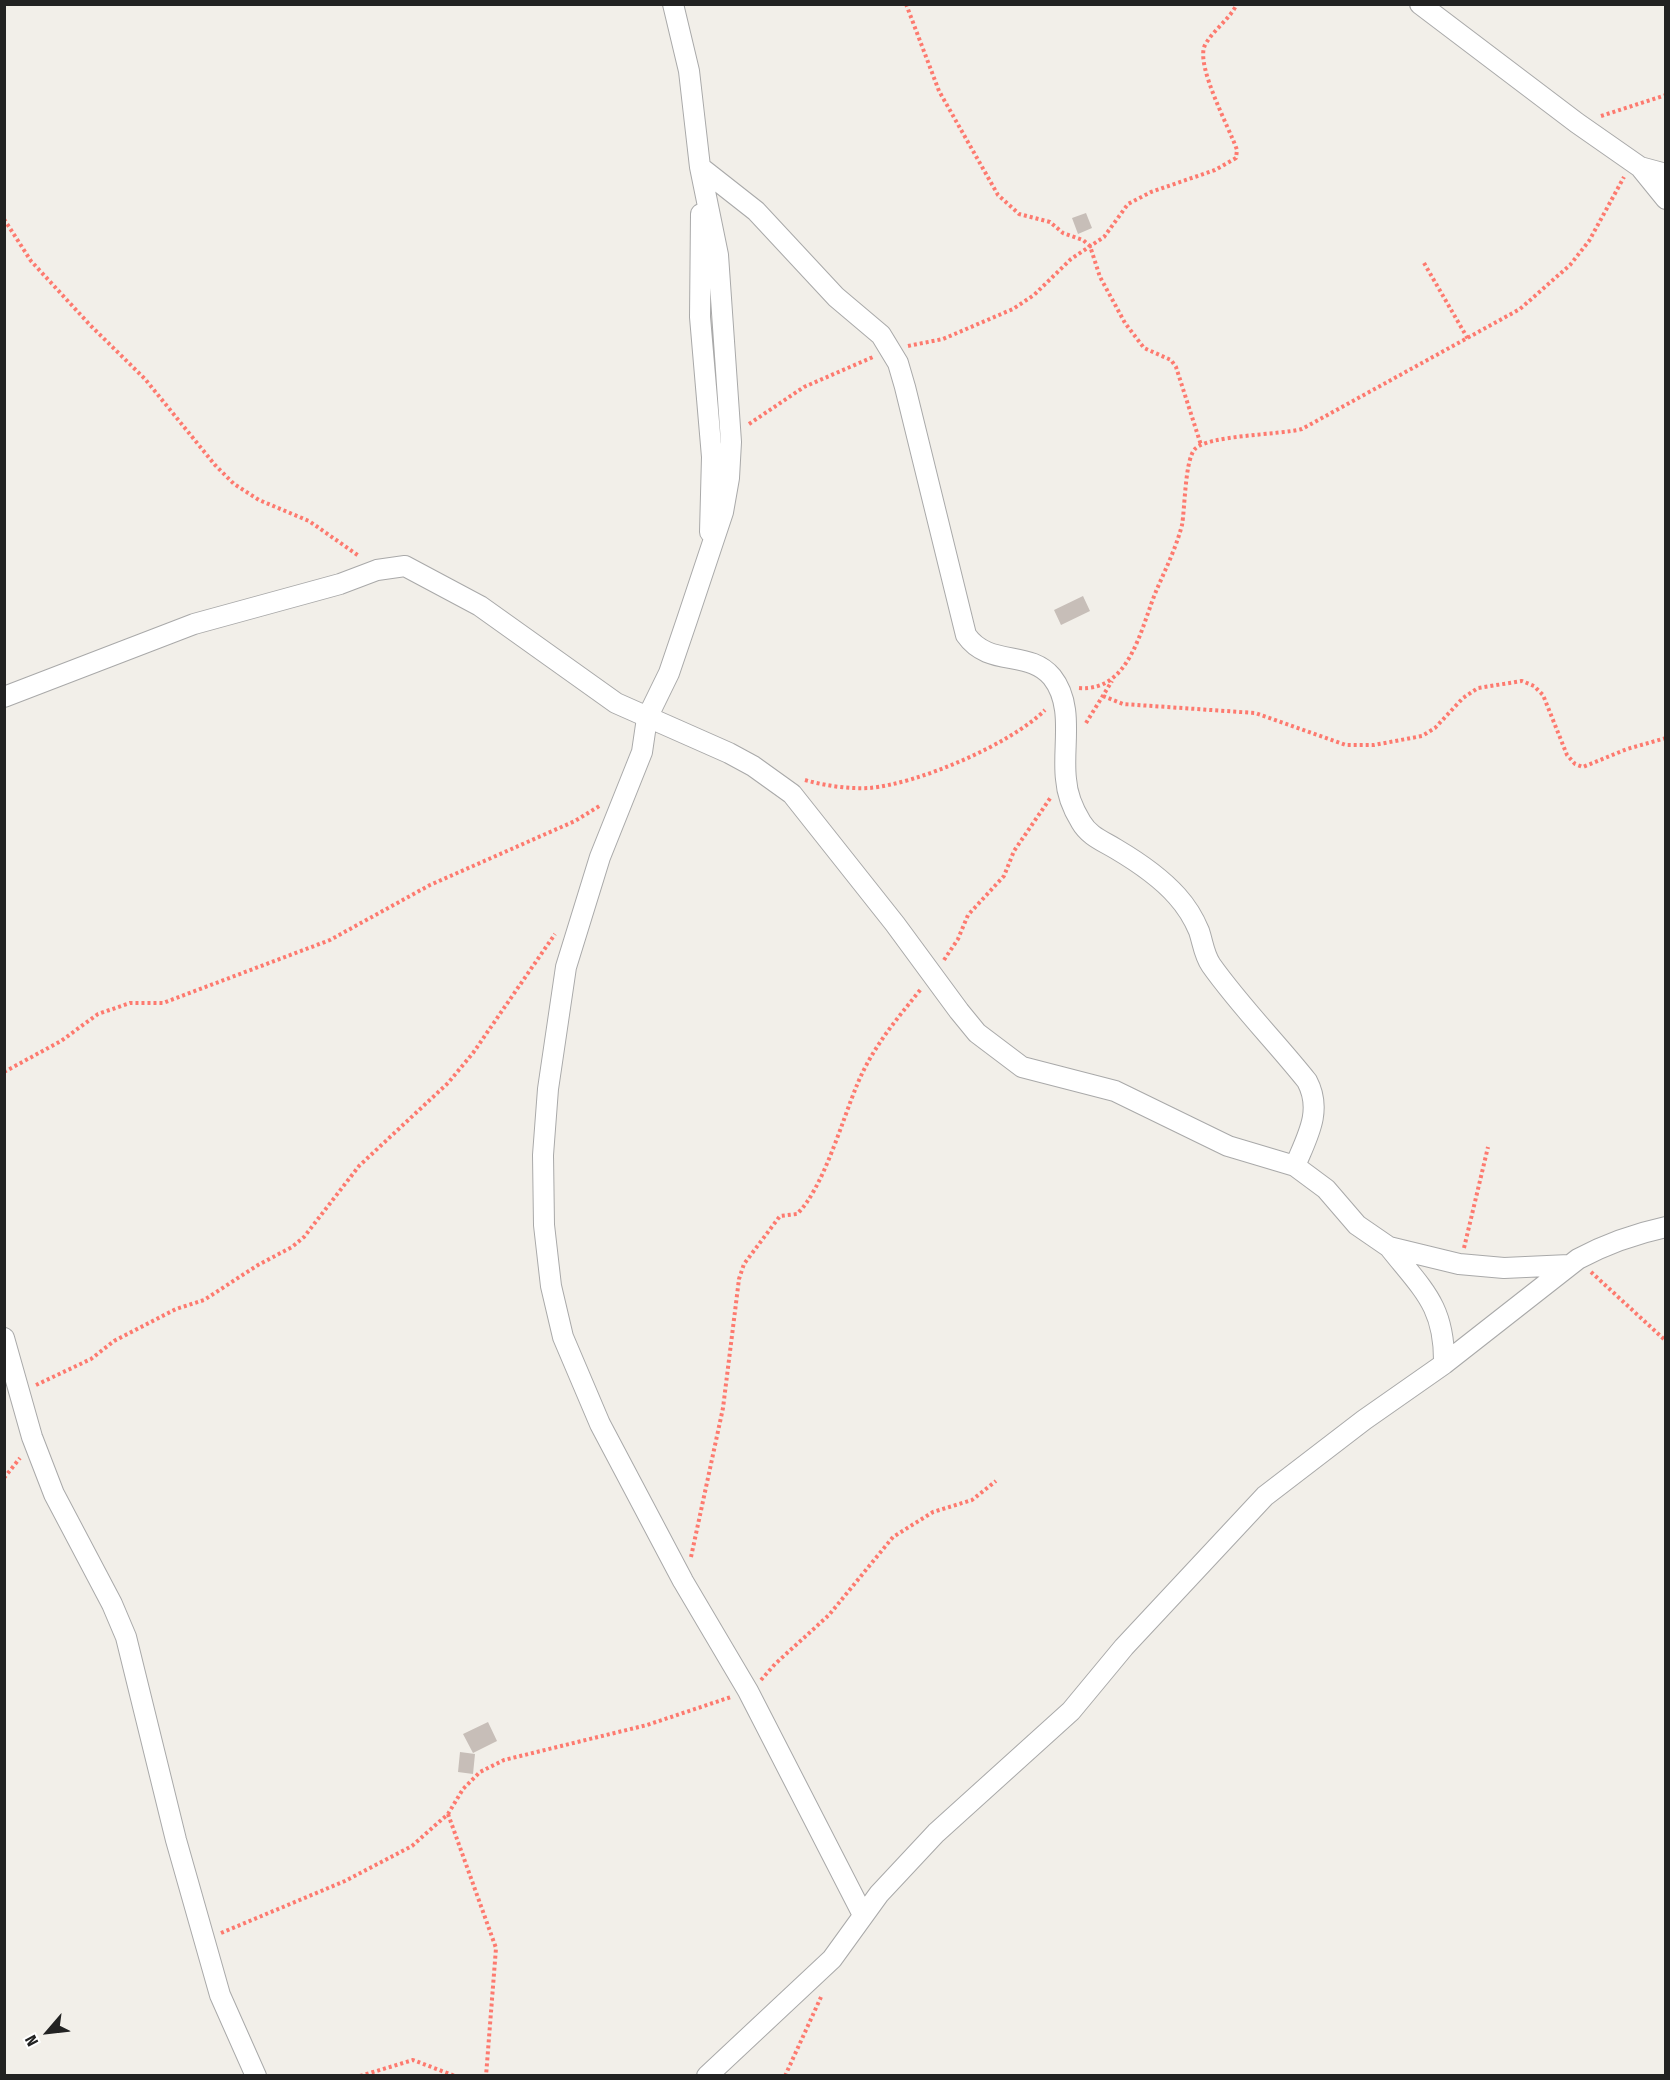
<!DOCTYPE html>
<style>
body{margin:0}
#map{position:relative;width:1670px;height:2080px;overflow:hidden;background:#f2efe9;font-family:"Fira Sans Condensed",sans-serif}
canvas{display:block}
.frame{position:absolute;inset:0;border:6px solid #222;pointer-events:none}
.north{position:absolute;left:18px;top:2002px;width:60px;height:60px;-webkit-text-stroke:4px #fff;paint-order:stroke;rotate:242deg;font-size:16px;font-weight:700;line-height:24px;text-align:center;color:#222}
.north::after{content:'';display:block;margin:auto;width:21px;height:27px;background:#222;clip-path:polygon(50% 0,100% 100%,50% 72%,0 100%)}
</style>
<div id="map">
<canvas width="1670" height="2080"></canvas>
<div class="frame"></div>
<div class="north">N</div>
</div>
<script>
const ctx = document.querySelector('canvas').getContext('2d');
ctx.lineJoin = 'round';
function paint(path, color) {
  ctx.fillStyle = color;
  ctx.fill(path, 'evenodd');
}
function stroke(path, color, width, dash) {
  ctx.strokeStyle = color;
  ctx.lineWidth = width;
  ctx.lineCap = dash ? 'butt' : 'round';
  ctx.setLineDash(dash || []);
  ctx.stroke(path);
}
const building = new Path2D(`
 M1086,213L1092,228L1078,234L1072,218Z
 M1083,596L1090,611L1061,625L1054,610Z
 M488,1722L497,1741L473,1753L463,1734Z
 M460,1752L475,1754L473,1774L458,1772Z`);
const path = new Path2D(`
 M906,4L939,91L998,195L1019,214L1050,222L1063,233L1083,240L1090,246L1100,277L1125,323L1144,348L1171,360L1176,367L1201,445
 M1601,116L1666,95
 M4,219L31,261L90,325L145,379L215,465L234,484L259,500L309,521L359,556
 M1424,263L1468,339
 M908,346L943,339L1013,309L1034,295L1071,259L1104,237L1128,204L1151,192L1215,170L1236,158L1237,150C1229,127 1195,65 1205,45C1213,30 1229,20 1237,4
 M749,424L804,387L873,357
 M1079,688C1131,692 1141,626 1157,589C1166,568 1176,548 1182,525C1185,508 1185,459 1195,449C1208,435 1279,435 1302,429L1520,309L1570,265L1589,241L1624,177
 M1103,696L1123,704L1255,713L1346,745H1374L1422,736L1435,728L1463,698L1478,688L1522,681L1534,686L1543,695L1567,755L1575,764L1583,767L1627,749L1666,738
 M1086,723L1112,681
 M805,780C826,786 848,789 869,788C918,784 1011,744 1045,710
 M944,960L958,939L968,915L1004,876L1014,851L1051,797
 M4,1072L61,1041L98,1014L130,1003H163L330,940L430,885L575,821L601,805
 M1464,1248L1488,1147
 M1591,1272L1666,1341
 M36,1385L91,1359L114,1341L176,1309L204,1300L258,1265L292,1247L304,1237L359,1166L448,1083L473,1053L555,934
 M4,1478L20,1458
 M691,1557L723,1408L739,1279L744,1264L780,1216L797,1214C823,1189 842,1121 857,1085C872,1048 896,1020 921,989
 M761,1680L775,1664L829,1615L893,1537L933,1512L972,1500L996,1481
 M448,1814L496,1948L486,2076
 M221,1933L345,1881L412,1846L448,1814L463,1789L480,1772L504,1760L647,1725L731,1697
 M360,2076L413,2060L455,2076
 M785,2076L821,1997`);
const street = new Path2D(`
 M673,4L689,71L700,167L718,255L731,442L729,478L723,512L687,620L669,673L647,718L642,752L600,857L566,967L548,1089L543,1155L544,1225L551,1286L563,1337L600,1424L683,1581L748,1691L863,1915
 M1420,4L1577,123L1640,167L1666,174
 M700,167L756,211L836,297L881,335L898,363L905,387L966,635C989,668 1029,649 1052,677C1075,706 1062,747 1066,779C1067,794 1073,809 1081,822C1089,836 1103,841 1116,849C1138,862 1161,878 1177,896C1186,906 1194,919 1199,931C1203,943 1204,955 1211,965C1240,1006 1276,1042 1307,1081C1323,1111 1307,1137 1295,1166
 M1640,167L1666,199
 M701,214L700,317L712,457L710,532
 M4,697L194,624L340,584L377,570L405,566L480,606L616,703L729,753L753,766L792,794L895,924L959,1011L977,1033L1022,1067L1115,1091L1228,1146L1295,1166L1326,1189L1357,1225L1389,1247L1459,1264L1504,1268L1569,1265
 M1389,1247C1423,1290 1445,1306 1444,1364
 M4,1338L32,1437L54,1494L112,1604L126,1637L176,1840L220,1995L256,2076
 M707,2076L832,1959L879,1894L936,1833L1071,1711L1124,1647L1265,1496L1364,1420L1444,1364L1578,1259C1606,1244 1634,1234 1666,1227`);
paint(building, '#c7beb8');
stroke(street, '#a9a9a9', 22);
stroke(path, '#fd7a6f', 4, [3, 3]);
stroke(street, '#fff', 20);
</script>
